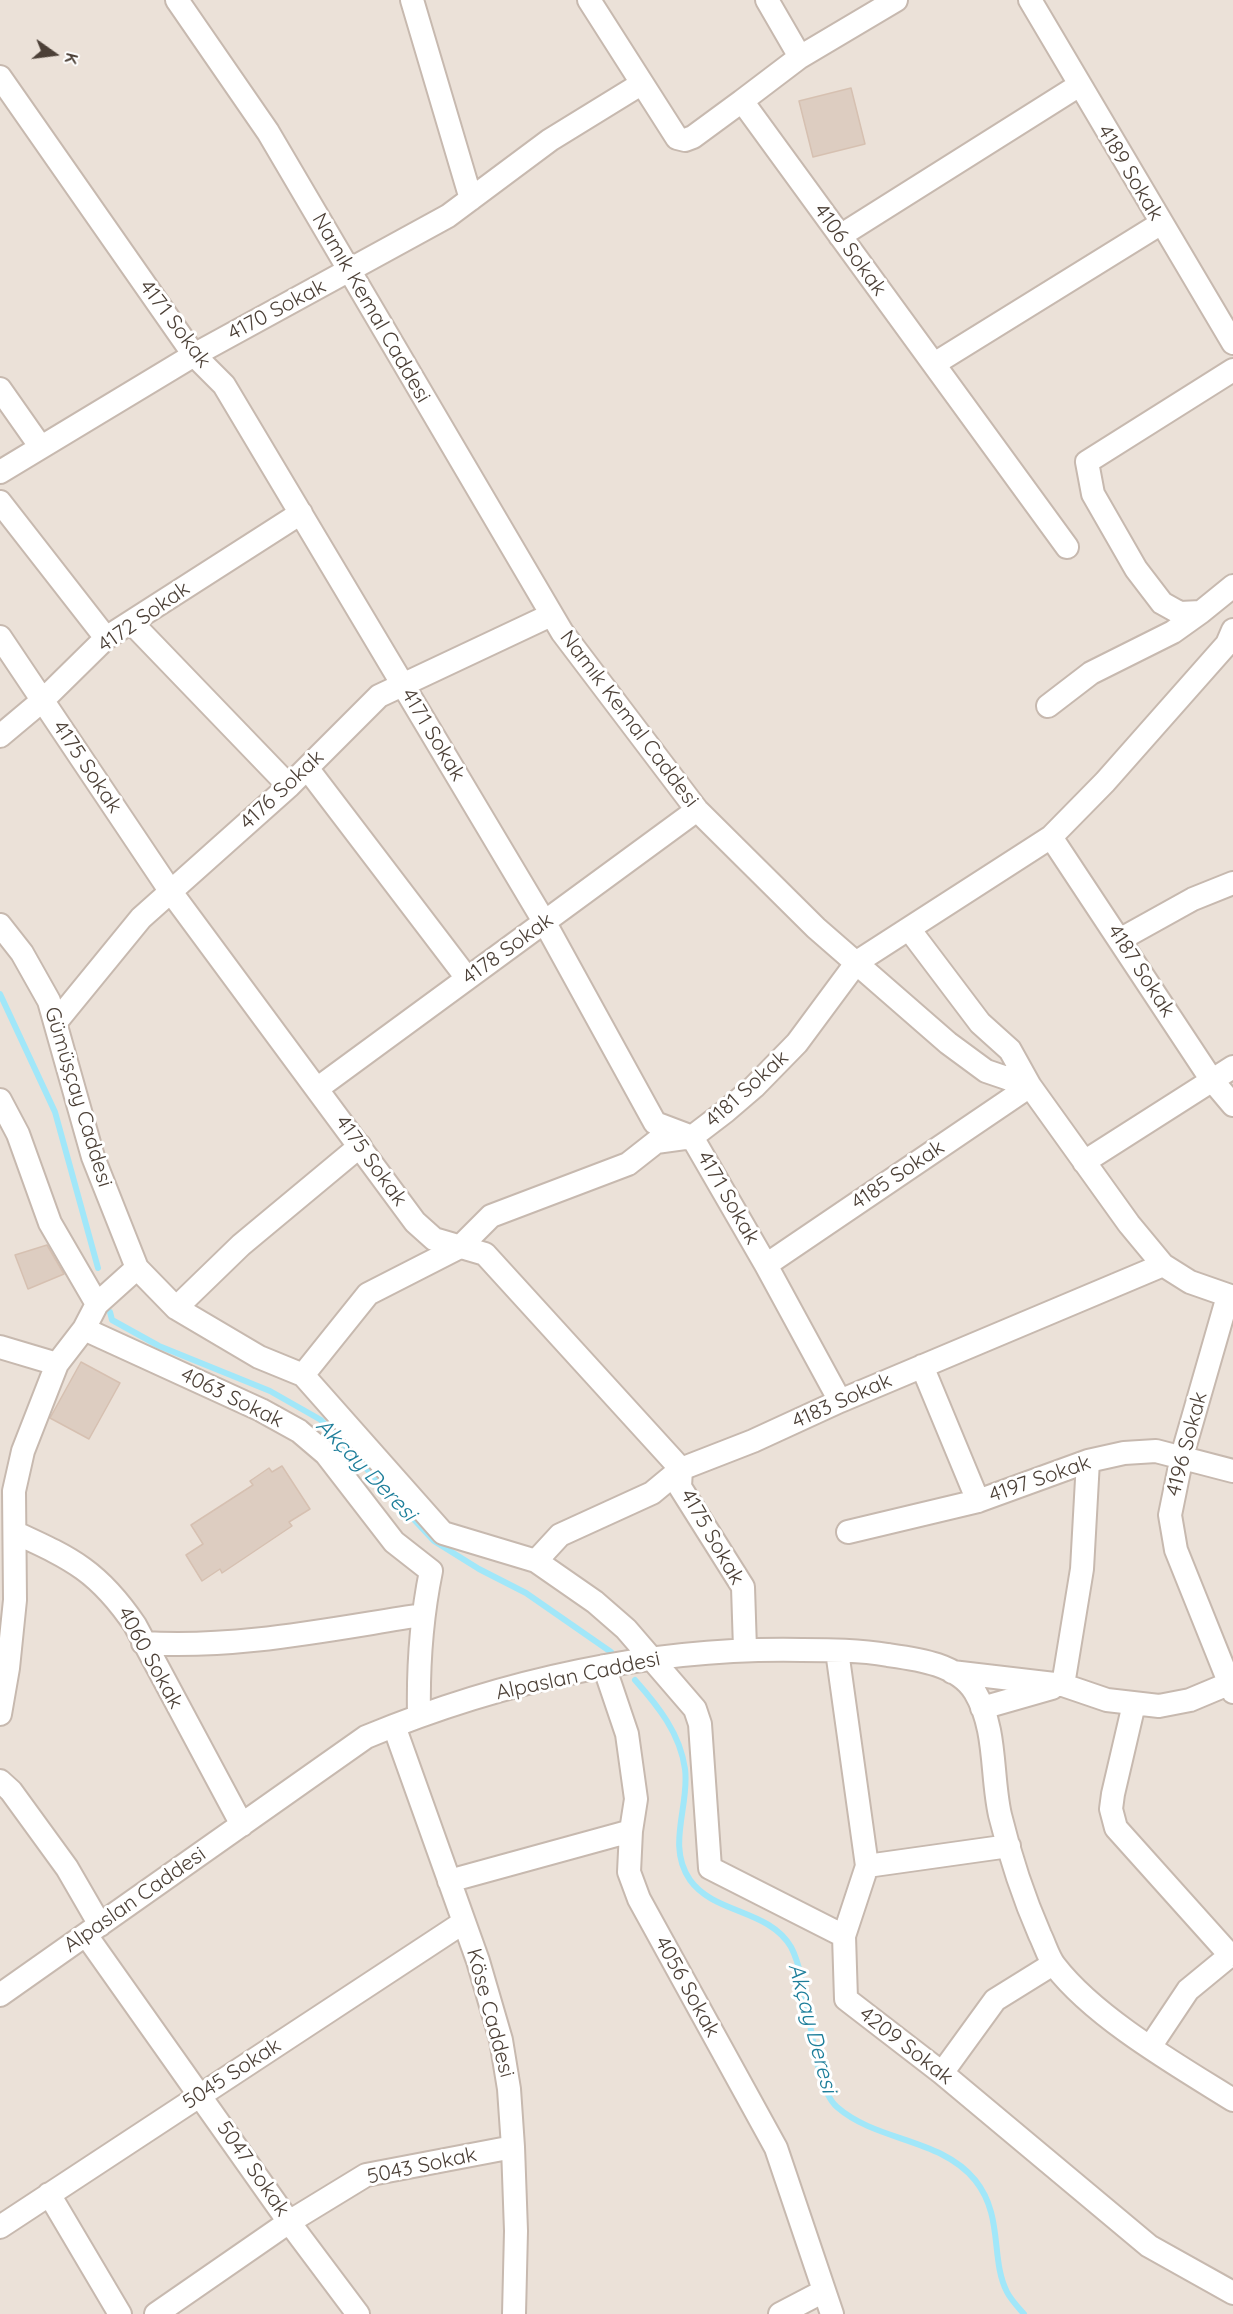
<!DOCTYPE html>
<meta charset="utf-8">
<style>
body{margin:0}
#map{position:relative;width:1233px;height:2314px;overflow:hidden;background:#f7f1eb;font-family:Quicksand,sans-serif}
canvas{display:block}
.north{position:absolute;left:24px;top:24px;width:60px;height:60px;-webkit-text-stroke:4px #fff;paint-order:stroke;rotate:104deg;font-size:16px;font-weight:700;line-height:24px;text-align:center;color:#4c4037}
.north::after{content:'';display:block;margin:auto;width:21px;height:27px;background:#4c4037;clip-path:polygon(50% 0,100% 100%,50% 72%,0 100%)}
</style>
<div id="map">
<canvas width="1233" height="2314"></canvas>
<div class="north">K</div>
</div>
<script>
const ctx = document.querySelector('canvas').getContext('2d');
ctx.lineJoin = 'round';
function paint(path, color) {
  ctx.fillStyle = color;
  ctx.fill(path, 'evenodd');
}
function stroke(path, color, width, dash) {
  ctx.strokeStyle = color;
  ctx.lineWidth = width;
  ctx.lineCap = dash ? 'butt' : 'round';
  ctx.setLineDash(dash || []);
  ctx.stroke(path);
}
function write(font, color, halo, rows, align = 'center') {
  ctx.font = font + ' Quicksand,sans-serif';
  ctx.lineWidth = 6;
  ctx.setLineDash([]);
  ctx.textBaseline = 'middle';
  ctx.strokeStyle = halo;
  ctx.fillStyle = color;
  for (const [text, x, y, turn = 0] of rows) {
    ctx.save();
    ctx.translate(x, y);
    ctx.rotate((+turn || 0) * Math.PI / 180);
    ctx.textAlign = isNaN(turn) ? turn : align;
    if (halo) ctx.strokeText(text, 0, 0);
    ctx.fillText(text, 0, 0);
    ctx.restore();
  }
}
const residential = new Path2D(`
 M0,0H1233V2314H0Z`);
const stream = new Path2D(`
 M0,994L55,1112L98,1268
 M110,1312L112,1320L159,1346L270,1391L321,1420L434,1541L479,1569L526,1593L611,1652
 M635,1680C658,1706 680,1733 685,1769C690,1805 666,1846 690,1880C714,1914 769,1909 791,1947C811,1984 810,2084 837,2107C877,2142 941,2138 975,2180C1004,2216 990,2259 1007,2292C1011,2300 1018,2307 1024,2314`);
const building = new Path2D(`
 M851,88L865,144L813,157L799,101Z
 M47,1245L64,1274L28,1289L15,1255Z
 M81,1362L120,1383L89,1439L50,1418Z
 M282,1466L310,1509L289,1522L292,1526L222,1573L220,1569L202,1581L186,1555L203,1544L191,1525L253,1485L250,1481L269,1468L272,1472Z`);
const minor = new Path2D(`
 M177,0L268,132L562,632L697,810L816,928L948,1043L986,1071L1030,1086L1129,1224L1163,1265L1190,1282L1233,1297
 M412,0L471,199
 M589,0L677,138L685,140L693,137L742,101
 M767,0L800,57
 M896,0L800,57L742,101L1067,547
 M1030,0L1233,343
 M0,77L194,355L224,385L545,923L655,1123L692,1137L766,1265L840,1401
 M840,236L1078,86
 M934,364L1160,224
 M1233,370L1087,462L1093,494L1136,569L1162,603L1180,613L1201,612L1233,586
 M0,389L40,446
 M0,472L194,355L448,216L550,140L641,84
 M0,502L106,638
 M131,622L289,786
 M0,637L171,892L415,1222L434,1239L485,1254L681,1469L680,1487L743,1587L745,1649
 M1048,706L1091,673L1173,632L1201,612
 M0,736L43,700L106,638L301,513
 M307,768L467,978
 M1051,837L1211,1079L1233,1105
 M0,925L22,953L49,1001L93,1157L137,1268L176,1308L259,1357L303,1375L443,1533L536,1561L595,1602L626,1629L695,1709L700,1724L710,1868L844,1936L846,1999L942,2073L1149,2246L1233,2293
 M1121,939L1193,899L1233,883
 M56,1022L141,918L289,786L379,696L551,615
 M318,1088L697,810
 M0,1100L18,1134L50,1223L97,1304
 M1084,1162L1233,1067
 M766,1265L1030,1086L1010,1050L980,1023L909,929
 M1228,1296L1182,1456L1170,1515L1176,1550L1233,1692
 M176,1308L241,1245L360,1146
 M84,1329L261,1410L299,1431L326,1454L394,1542L431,1571C421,1620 418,1665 419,1715
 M0,1347L57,1364
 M922,1366L978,1501
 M303,1375L368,1294L460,1247L491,1216L628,1164L656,1142L692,1137L726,1111L754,1087L797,1043L857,962L1051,837L1105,782L1227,644L1233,630
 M848,1532L978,1501L1088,1461L1124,1453L1156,1451L1233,1471
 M16,1533C73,1559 99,1572 135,1625L242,1825
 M536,1561L560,1535L652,1493L681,1469L753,1441L840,1401L1163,1265
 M143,1643C237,1649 330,1629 422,1615
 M837,1651L867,1866
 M604,1666L627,1734L636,1799L631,1831
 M952,1672L1063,1685L1107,1700L1159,1706L1190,1700L1233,1682
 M1063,1685L1082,1569L1088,1461
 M1134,1704L1113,1794L1111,1809L1116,1828L1230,1955
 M982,1708L1052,1688
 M0,1714L8,1668L15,1600L14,1491L23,1451L57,1364L84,1329L97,1304L137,1268
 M394,1726L478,1961L501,2040L509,2089L513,2147L516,2231L514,2314
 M0,1781L11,1791L67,1868L100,1925
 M449,1881L631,1831L629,1872L639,1899L776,2148L832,2314
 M86,1935L289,2222L358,2314
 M844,1936L867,1866L1009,1846
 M0,1995L366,1737C503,1680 653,1647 802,1650C831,1650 859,1650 888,1655C917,1659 958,1664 975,1692C997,1729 991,1775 1000,1815C1010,1856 1023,1896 1040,1935C1045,1945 1048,1957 1055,1966C1095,2018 1177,2065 1233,2100
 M1150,2047L1188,1990L1233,1953
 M942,2073L995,2000L1053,1964
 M49,2194L120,2314
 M0,2227L464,1922
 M156,2314L289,2222L366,2175L513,2147
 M780,2314L824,2291`);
const streetNames = [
 ["4189 Sokak",1130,173,59],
 ["4106 Sokak",850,250,54],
 ["Namık Kemal Caddesi",371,308,60],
 ["4170 Sokak",277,310,-28],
 ["4171 Sokak",175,324,53],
 ["4172 Sokak",144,617,-35],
 ["Namık Kemal Caddesi",629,719,53],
 ["4171 Sokak",433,735,59],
 ["4175 Sokak",87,767,56],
 ["4176 Sokak",282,790,-43],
 ["4178 Sokak",508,949,-36],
 ["4187 Sokak",1141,971,57],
 ["4181 Sokak",747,1089,-42],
 ["Gümüşçay Caddesi",78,1097,73],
 ["4175 Sokak",371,1161,54],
 ["4185 Sokak",898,1175,-34],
 ["4171 Sokak",728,1198,60],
 ["4063 Sokak",232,1398,26],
 ["4183 Sokak",842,1401,-24],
 ["4196 Sokak",1187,1444,-75],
 ["4197 Sokak",1040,1479,-19],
 ["4175 Sokak",712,1537,60],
 ["4060 Sokak",150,1658,61],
 ["Alpaslan Caddesi",578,1676,-12],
 ["Alpaslan Caddesi",135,1900,-35],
 ["4056 Sokak",687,1987,61],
 ["Köse Caddesi",490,2013,75],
 ["4209 Sokak",906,2046,38],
 ["5045 Sokak",232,2074,-33],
 ["5043 Sokak",422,2166,-12],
 ["5047 Sokak",253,2169,55]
];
const waterNames = [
 ["Akçay Deresi",366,1470,46],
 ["Akçay Deresi",812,2028,75]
];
paint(residential, '#ebe1d8');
stroke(stream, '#a1e7f9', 6);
paint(building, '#ddcdc1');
stroke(building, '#d6c0b1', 1.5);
stroke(minor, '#c7b9af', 26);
stroke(minor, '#fff', 22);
write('21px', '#4c4037', '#fff', streetNames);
write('italic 22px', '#1d7e9a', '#fff', waterNames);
</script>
